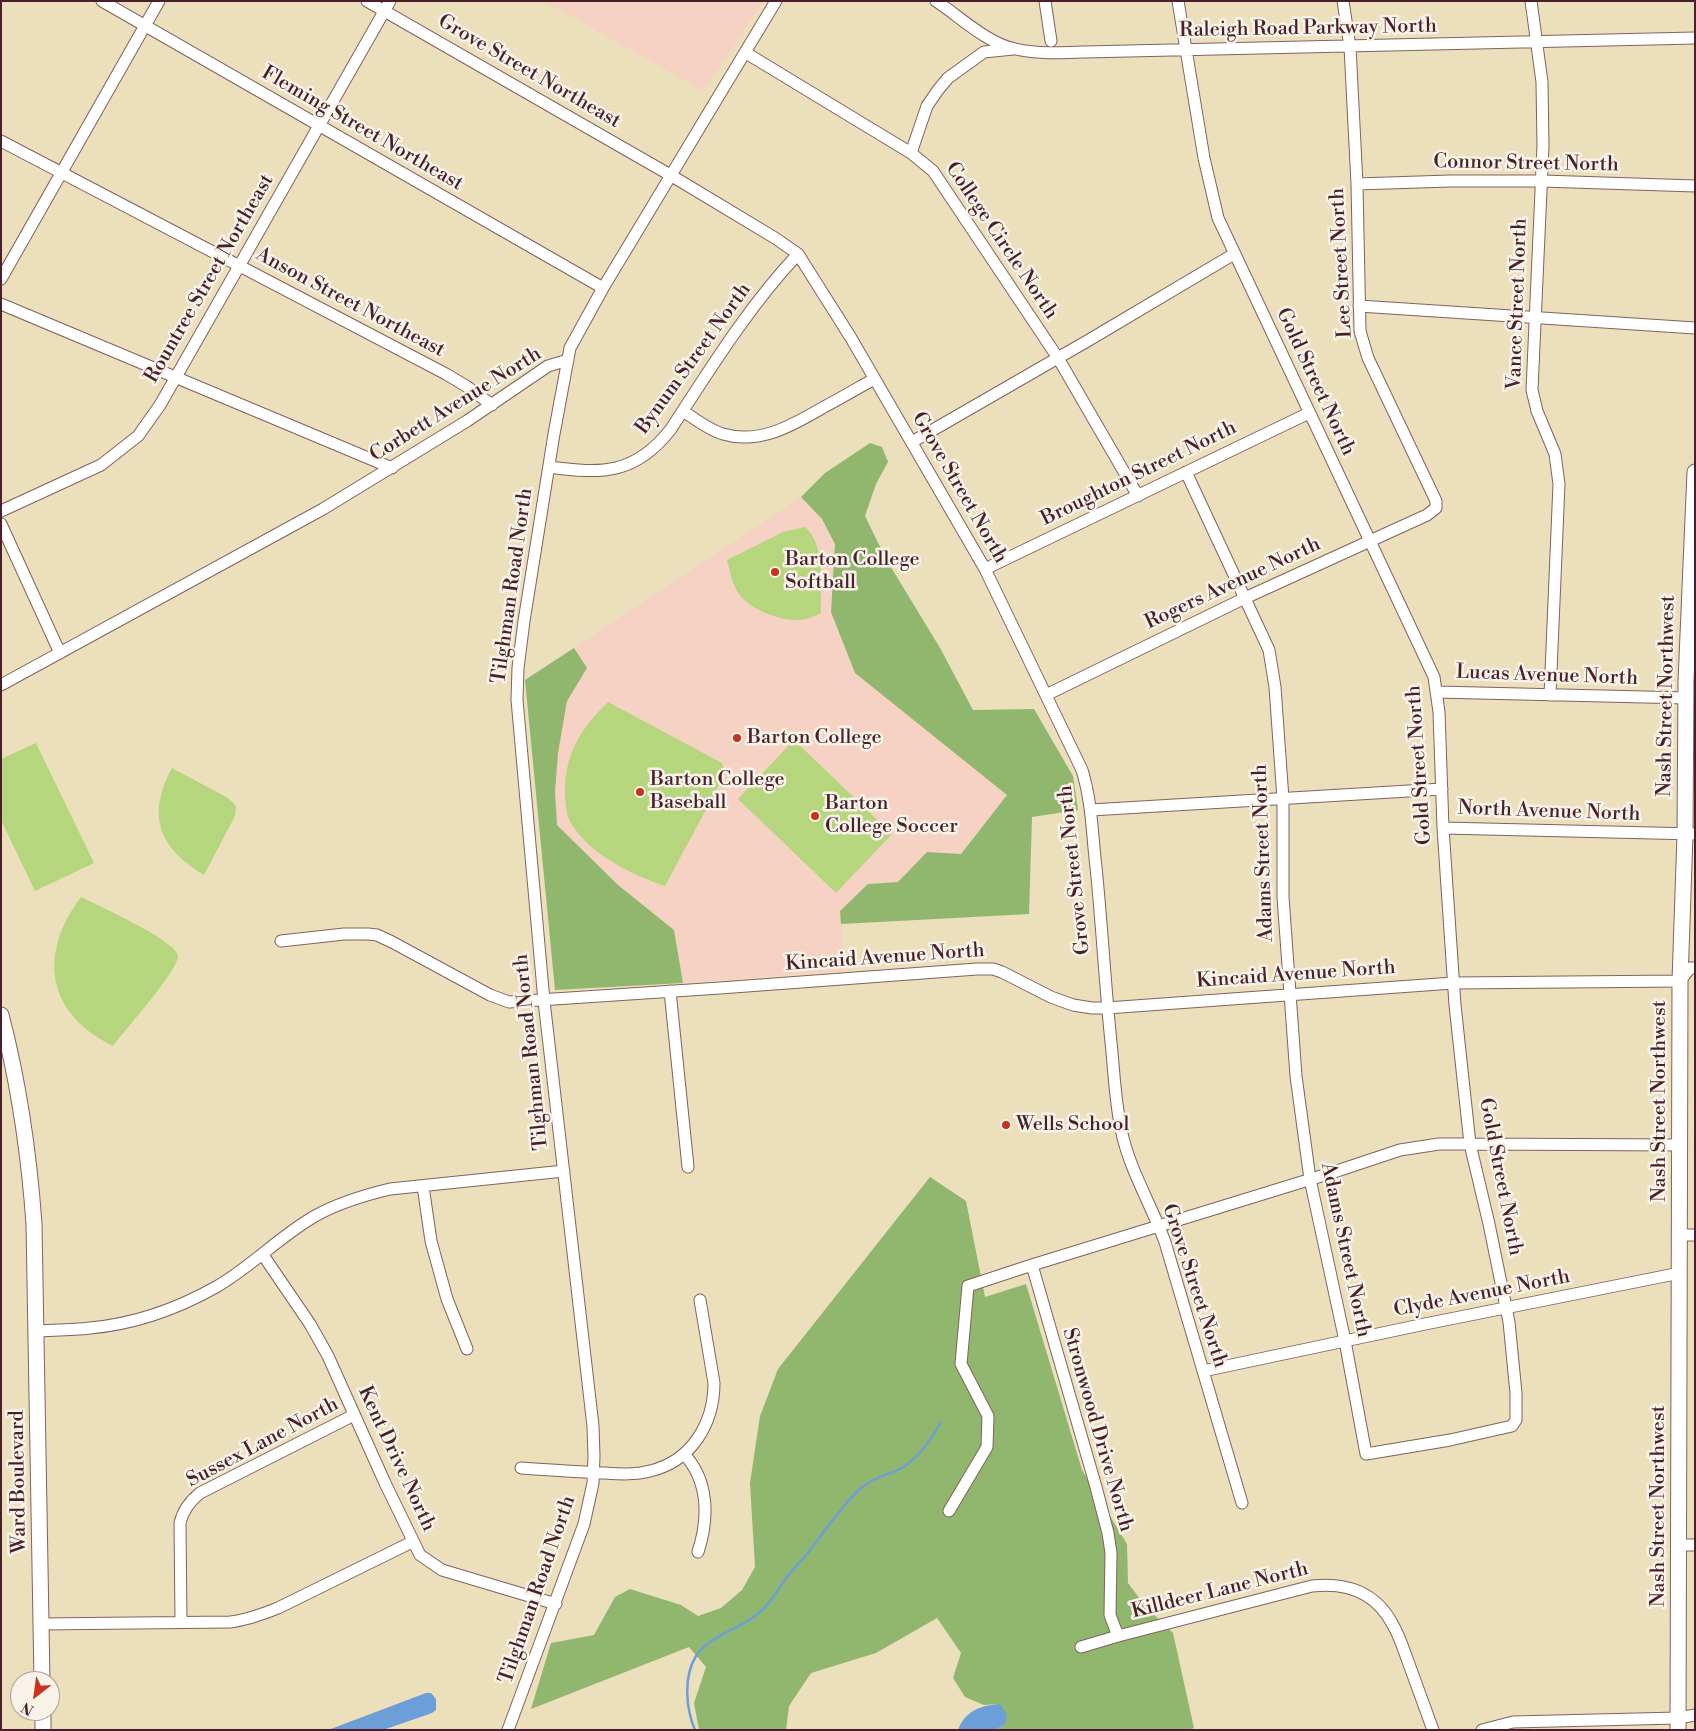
<!DOCTYPE html>
<style>
body{margin:0}
#map{position:relative;width:1696px;height:1731px;overflow:hidden;background:#ebdfbc;font-family:"Libre Bodoni",serif}
canvas{display:block}
.frame{position:absolute;inset:0;border:2px solid #4a1f2b;pointer-events:none}
.north{position:absolute;left:10px;top:1671px;width:50px;height:50px;box-sizing:border-box;background:#f7f3e8;border:1px solid #b29e9c;border-radius:50%;rotate:210deg;font-size:14px;font-weight:700;line-height:20px;text-align:center;color:#4a1f2b}
.north::after{content:'';display:block;margin:auto;width:18px;height:22px;background:#c8321e;clip-path:polygon(50% 0,100% 100%,50% 72%,0 100%)}
</style>
<div id="map">
<canvas width="1696" height="1731"></canvas>
<div class="frame"></div>
<div class="north">N</div>
</div>
<script>
const ctx = document.querySelector('canvas').getContext('2d');
ctx.lineJoin = 'round';
function paint(path, color) {
  ctx.fillStyle = color;
  ctx.fill(path, 'evenodd');
}
function stroke(path, color, width, dash) {
  ctx.strokeStyle = color;
  ctx.lineWidth = width;
  ctx.lineCap = dash ? 'butt' : 'round';
  ctx.setLineDash(dash || []);
  ctx.stroke(path);
}
function write(font, color, halo, rows, align = 'center') {
  ctx.font = font + ' "Libre Bodoni",serif';
  ctx.lineWidth = 5;
  ctx.setLineDash([]);
  ctx.textBaseline = 'middle';
  ctx.strokeStyle = halo;
  ctx.fillStyle = color;
  for (const [text, x, y, turn = 0] of rows) {
    ctx.save();
    ctx.translate(x, y);
    ctx.rotate((+turn || 0) * Math.PI / 180);
    ctx.textAlign = isNaN(turn) ? turn : align;
    if (halo) ctx.strokeText(text, 0, 0);
    ctx.fillText(text, 0, 0);
    ctx.restore();
  }
}
const built = new Path2D(`
 M544,1H763L704,91Z
 M801,497L822,519L835,544L831,612L855,673L1007,795L960,854L927,852L898,882L868,884L840,911L845,971L683,983L674,930L618,885L557,825L525,680Z`);
const green = new Path2D(`
 M805,527C826,544 820,589 821,613C813,617 804,621 795,620C778,620 748,608 739,594C732,584 730,571 727,560L783,532Z
 M608,702L722,763L725,774L665,886C632,875 589,854 571,823C566,815 566,805 565,796C564,756 579,730 608,702Z
 M794,740L892,834L836,893L738,799Z
 M36,743L94,863L35,891L1,820V759Z
 M172,768L228,798L236,806L235,816L204,875C159,848 146,816 172,768Z
 M81,897C97,905 177,941 178,956C178,971 124,1031 113,1046C46,1013 38,954 81,897Z`);
const forest = new Path2D(`
 M870,443L882,447L888,462L876,484L865,516L886,559L940,648L973,710L1034,709L1073,776L1078,810L1032,817L1029,914L841,924L840,911L868,884L898,882L927,852L961,854L1007,795L855,673L831,612L835,544L822,519L801,497L825,473Z
 M574,648L587,668L567,701L558,753L555,792L557,825L618,885L674,930L683,983L555,990L525,680Z
 M930,1177L966,1201L985,1297L1026,1284L1082,1470L1127,1544L1128,1583L1146,1607L1173,1633L1194,1728L1188,1730H994L1005,1725L1000,1704L984,1705L965,1697L953,1678L961,1653L937,1618L876,1653L811,1673L789,1706L786,1730H699L694,1703L706,1667L689,1647L531,1709L551,1643L594,1635L615,1597L630,1589L681,1605L698,1616L721,1608L742,1590L755,1567L750,1483L760,1416L778,1369Z`);
const water = new Path2D(`
 M426,1693H431L436,1699V1710L432,1713L383,1730H328Z
 M1000,1704L1007,1715L1005,1725L994,1730H958C965,1711 981,1705 1000,1704Z`);
const stream = new Path2D(`
 M695,1730C686,1709 683,1677 696,1656C709,1636 737,1630 755,1616C768,1607 775,1594 784,1581C790,1572 799,1564 806,1555C824,1533 840,1507 861,1488C876,1475 892,1475 905,1466C921,1455 932,1438 941,1422`);
const minor = new Path2D(`
 M102,1L603,288
 M367,1L672,176L775,238L798,254L851,338L985,569L1082,770C1092,802 1092,834 1096,867C1102,926 1105,984 1111,1042C1114,1071 1115,1100 1121,1129C1129,1169 1151,1204 1165,1242L1242,1503
 M936,1C959,16 988,44 1015,49C1038,54 1062,53 1085,52L1695,38
 M1045,1L1051,41
 M1178,1L1204,158L1218,218L1434,677L1439,712L1443,828L1455,1005L1470,1144L1489,1224L1509,1322L1516,1393V1420L1512,1426L1450,1440L1366,1454L1345,1341L1310,1179L1296,1076L1283,897V799L1275,687L1269,650L1186,472
 M1531,1L1542,82L1543,146L1532,390L1537,411L1555,454L1559,484L1550,695
 M746,53L911,153L933,171L1058,358L1138,496
 M1,141L446,374L466,386L492,405
 M911,153L927,106L938,90L948,78L984,52L1013,49
 M1357,184L1450,181H1542L1695,186
 M1,279L159,1
 M1,304L392,468
 M1359,306L1695,328
 M683,411C695,419 709,430 723,434C760,445 793,425 824,407C841,398 858,388 874,379
 M912,442L1089,340L1234,254
 M549,467C602,474 635,475 671,429C710,369 749,306 798,254
 M1,511L101,465L138,436L160,405L390,1
 M1,524L60,653
 M985,569L1309,413
 M1,685L323,509L467,421L548,366L568,360
 M1437,692L1686,698
 M1046,695L1245,598L1427,515L1436,508V501L1368,358L1360,331L1357,184L1350,47L1343,1
 M1091,810L1442,789
 M1443,828L1695,834
 M281,941L344,934H368L377,935L392,942L490,995L509,1002L720,988L977,969H993L1002,972L1051,997L1073,1005L1092,1008H1107L1453,983L1680,981L1690,968H1695
 M670,991L688,1167
 M423,1186L431,1241L447,1299L467,1349
 M1680,1235H1695
 M263,1255L310,1324L328,1356L385,1483L420,1555L442,1570L556,1604
 M1032,1265L1096,1487L1108,1533L1111,1553L1110,1615L1118,1636
 M36,1331C54,1330 72,1330 90,1328C134,1324 177,1309 216,1287C251,1267 280,1236 315,1216C338,1203 365,1195 390,1189L564,1171
 M1203,1371L1425,1324L1680,1273
 M684,1454C709,1481 709,1518 698,1552
 M521,1468C549,1470 577,1472 605,1473C620,1474 635,1475 650,1471C692,1461 714,1423 714,1383L700,1300
 M949,1511L987,1447L988,1416L961,1364L968,1286L1032,1265L1331,1173L1400,1150L1439,1144H1470L1680,1145
 M1678,1545H1695
 M181,1622L180,1523C183,1510 190,1501 200,1493L354,1415
 M41,1624L230,1622C247,1620 263,1614 278,1608L412,1542
 M1081,1647L1118,1636L1312,1586C1346,1582 1376,1592 1393,1625C1400,1637 1404,1651 1409,1664C1417,1686 1425,1708 1433,1730
 M508,1730L584,1524L593,1483L594,1456L593,1426L544,1001L517,700L518,668L524,621L554,434L570,348L603,288L776,1
 M1482,1730L1513,1722L1678,1718L1695,1715`);
const major = new Path2D(`
 M1,1015C19,1084 29,1154 34,1224L42,1681
 M43,1711V1730
 M1678,1730L1680,981L1685,834L1686,681L1695,472`);
const markers = [
 [775,572,5,"#c8321e"],
 [737,738,5,"#c8321e"],
 [640,792,5,"#c8321e"],
 [815,816,5,"#c8321e"],
 [1006,1125,5,"#c8321e"]
];
const streetNames = [
 ["Raleigh Road Parkway North",1308,29,-1],
 ["Grove Street Northeast",529,72,30],
 ["Fleming Street Northeast",362,129,30],
 ["Connor Street North",1526,164,1],
 ["College Circle North",1001,241,56],
 ["Lee Street North",1342,263,-93],
 ["Rountree Street Northeast",210,279,-60],
 ["Anson Street Northeast",350,303,28],
 ["Vance Street North",1518,304,-88],
 ["Bynum Street North",694,359,-54],
 ["Gold Street North",1315,382,65],
 ["Corbett Avenue North",456,405,-32],
 ["Broughton Street North",1139,474,-26],
 ["Grove Street North",959,488,60],
 ["Rogers Avenue North",1233,584,-25],
 ["Tilghman Road North",513,586,-82],
 ["Lucas Avenue North",1547,676,2],
 ["Nash Street Northwest",1667,696,-89],
 ["Gold Street North",1420,765,-94],
 ["North Avenue North",1549,812,2],
 ["Adams Street North",1264,853,-92],
 ["Grove Street North",1075,870,-96],
 ["Kincaid Avenue North",885,958,-4],
 ["Kincaid Avenue North",1296,975,-4],
 ["Tilghman Road North",532,1052,-96],
 ["Nash Street Northwest",1660,1101,-90],
 ["Gold Street North",1500,1177,79],
 ["Adams Street North",1345,1250,78],
 ["Grove Street North",1194,1286,72],
 ["Clyde Avenue North",1482,1294,-11],
 ["Stronwood Drive North",1097,1430,74],
 ["Sussex Lane North",263,1443,-28],
 ["Kent Drive North",396,1459,65],
 ["Ward Boulevard",19,1482,-91],
 ["Nash Street Northwest",1659,1506,-90],
 ["Tilghman Road North",538,1590,-71],
 ["Killdeer Lane North",1220,1591,-14]
];
const poiNames = [
 ["Barton College",785,560],
 ["Softball",785,583],
 ["Barton College",747,738],
 ["Barton College",650,780],
 ["Baseball",650,803],
 ["Barton",825,804],
 ["College Soccer",825,827],
 ["Wells School",1016,1125]
];
paint(built, '#f5d2c3');
paint(green, '#b6d67e');
paint(forest, '#90b76d');
paint(water, '#6c9fd7');
stroke(stream, '#6c9fd7', 2.5);
stroke(minor, '#82625e', 13);
stroke(major, '#82625e', 17);
stroke(minor, '#fff', 11);
stroke(major, '#fff', 15);
for (const [x, y, r, color] of markers) {
  const dot = new Path2D();
  dot.arc(x, y, r, 0, 2 * Math.PI);
  ctx.fillStyle = color;
  ctx.fill(dot);
  stroke(dot, '#f7f3e8', 2);
}
write('20px', '#4a1f2b', '#f7f3e8', streetNames);
write('20px', '#4a1f2b', '#f7f3e8', poiNames, 'left');
</script>
